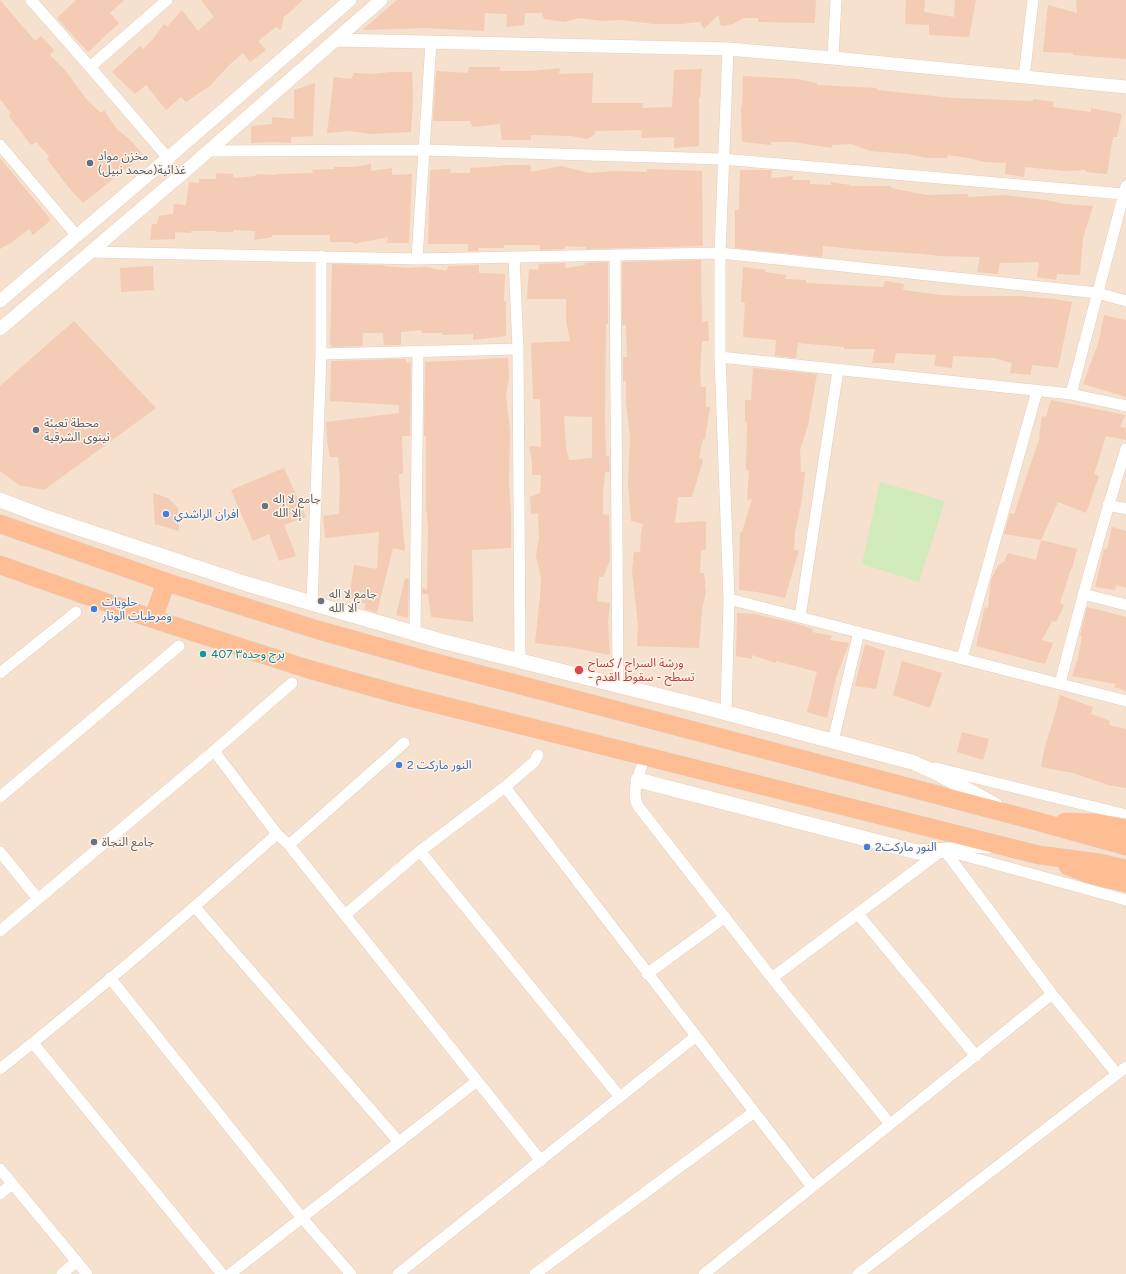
<!DOCTYPE html>
<meta charset="utf-8">
<style>
body{margin:0}
canvas{display:block;background:#fef0df}
</style>
<canvas width="1126" height="1274"></canvas>
<script>
const ctx = document.querySelector('canvas').getContext('2d');
ctx.lineJoin = 'round';
function paint(path, color) {
  ctx.fillStyle = color;
  ctx.fill(path, 'evenodd');
}
function stroke(path, color, width, dash) {
  ctx.strokeStyle = color;
  ctx.lineWidth = width;
  ctx.lineCap = dash ? 'butt' : 'round';
  ctx.setLineDash(dash || []);
  ctx.stroke(path);
}
function write(font, color, halo, rows, align = 'center') {
  ctx.font = font + ' Figtree,"Noto Sans Arabic",sans-serif';
  ctx.lineWidth = 3;
  ctx.setLineDash([]);
  ctx.textBaseline = 'middle';
  ctx.strokeStyle = halo;
  ctx.fillStyle = color;
  for (const [text, x, y, turn = 0] of rows) {
    ctx.save();
    ctx.translate(x, y);
    ctx.rotate((+turn || 0) * Math.PI / 180);
    ctx.textAlign = isNaN(turn) ? turn : align;
    if (halo) ctx.strokeText(text, 0, 0);
    ctx.fillText(text, 0, 0);
    ctx.restore();
  }
}
const residential = new Path2D(`
 M0,0H1126V1274H0Z`);
const green = new Path2D(`
 M880,482L945,501L919,582L862,564Z`);
const building = new Path2D(`
 M0,0L35,41L41,36L54,50L50,55L65,70L87,100L101,113L104,110L116,128L131,141L143,155L83,203L70,189L47,159L49,156L36,142L31,145L9,116L11,113L0,99Z
 M76,0H124L110,13L119,23L88,52L57,18Z
 M201,0H303L284,17L281,30L276,27L258,41L266,50L250,62L243,53L228,66L211,85L186,102L181,97L166,110L146,85L135,94L112,72L140,46L143,49L154,38L164,24L167,27L182,10L198,31L214,17Z
 M397,0H816L815,23L758,22V18H744L733,24L721,26L718,15L704,29L700,22L681,24H654L621,20L602,21L578,18L565,22L544,19L542,13H525L524,25L506,27L507,14L485,13L484,31L425,28L362,30Z
 M906,0H925L924,12L954,17L955,0H976L969,37L929,35V25L905,24Z
 M1076,0H1126V59L1073,55V53L1043,52L1048,5L1077,13Z
 M469,67H500V71H531L560,68L559,74L593,73L592,103H643L642,108L672,107L674,70L702,69L700,98H699V146L674,148V137L641,138L642,130L595,131L594,135L587,139L571,136L531,135V140H502L500,124L473,127L470,121H433L436,71L468,73Z
 M391,72H412L413,102L411,132L370,134L350,131L327,133L334,77L351,79L354,73L371,74Z
 M743,76L798,79L817,83V85L877,88V90L953,98L1033,101V99L1054,102L1053,107L1091,112V108L1122,114L1117,137H1113L1107,174L1086,172V170L1064,171L1025,167L1024,177L1005,174L1006,163L985,162L968,158L948,155L947,158H927L908,154L870,151L851,144L832,145V148L793,142H771V145L742,142L741,107H742Z
 M315,83L313,136L291,137V143L274,142L251,143V126L272,124V117L294,119V90Z
 M0,158L51,220L33,235L29,229L11,243L0,249Z
 M371,164V171L392,168V175L412,174L409,243H387L388,237L353,244V242H330V235H272V237L254,240L255,231L233,230V232H216V231H191V233L175,232V239L150,240L152,224H157L159,216L173,214L174,204L186,205L189,182L199,183V179H216V173L233,174V178L256,176V174L275,175L276,174L313,173L312,170L334,169V167H355Z
 M507,165H530L531,172L561,166L589,173L616,171L647,172V169L702,171L703,246L586,249V247L565,246V249L540,250V245H504V248H478V251H468V244H428L430,170L450,169L451,173H470V168L490,167Z
 M740,170H772L771,178L793,176L792,180H810V184L831,185V182L850,185V186H891V188L927,195L968,194V197L1005,195L1045,200L1065,204L1093,206L1083,238L1080,275L1057,274L1056,280L1037,277L1039,262L1000,263L998,274L977,272L980,257L941,256L922,254L863,250L823,246L822,257L735,248V210H739Z
 M701,260L702,322L708,321L709,341H702L700,372L701,387H706V407H710L705,439H703L699,458L703,460L692,497H678L675,523L706,521V550H701L700,573H704L706,593L702,609L699,648L637,646L638,625L632,571L634,552H640L641,533L643,524L631,521L628,485L630,438L626,401V381H623V357H627L626,325H622V262Z
 M608,262V324H606L605,418L606,456H609L610,472H605L603,493V514L609,515L610,560L603,577H599L597,601L610,603L608,623L610,655L574,648L535,643L540,597L541,578L536,556L539,537L538,513L531,514L530,497L540,493L541,475H532V462L529,446L541,447L540,399H533L531,343L570,341L566,321V299H527L529,269L538,270L539,264L565,263L566,268L585,265V263ZM564,416L592,417V458L569,460L566,447Z
 M332,264L376,265L407,268L425,267L446,271L449,266L479,265V273L505,274L504,301H506V336L473,340V334L442,335V333H422L421,330L401,332V345H384L383,333H363L362,346L331,347V344H330Z
 M153,266L154,290L121,292L120,268Z
 M743,267L766,270L765,272L786,275L785,279L806,280V283L883,287L885,281L904,284L903,290L941,295L960,296H1020L1054,299L1072,302L1058,368L1032,365L1030,375L1010,373L1012,363L994,358L953,356L952,368L934,366L936,355L896,353L894,363H872L875,349H844V347L798,343L796,358L775,356L776,340L743,337L745,303L741,302Z
 M1104,315L1126,320V397L1083,384L1098,344Z
 M74,321L156,408L44,490L19,485L0,471V386Z
 M508,358L509,378L506,396L510,431L509,483L511,515V548L472,550L473,622L431,617L428,594H422V588L427,590L428,528L426,506V436H424L425,362Z
 M401,359H406V363L411,362L410,436H402L403,474H399L400,494L405,551L393,548L377,613L364,609L366,604L349,598L354,565L377,569L379,532L325,538L323,516L339,514L340,478L338,457H330L327,441L326,422L399,413V405L330,401L331,361Z
 M753,368L817,374L808,425L800,450L801,472H805L802,499L795,532L794,550H799L785,598L757,592L739,590L740,532H742L752,499L747,500L749,470H746L747,422H745V400H751Z
 M1051,400L1125,415L1120,427L1126,428V440L1106,436L1094,474L1099,476L1086,513L1058,502L1041,540L1004,534L1010,513L1014,514L1028,472L1040,437L1039,436L1042,416L1046,417Z
 M284,468L306,517L284,525L296,556L279,561L269,534L253,541L231,490Z
 M153,493L168,498L178,508L179,531L155,524Z
 M1112,527L1126,531V588L1116,585L1115,590L1095,587L1104,549L1107,550Z
 M1041,540L1077,549L1072,569H1071L1060,603L1064,605L1056,622L1052,621L1042,640L1053,643L1045,664L976,646L985,607L988,608L991,580L998,565L1004,562L1008,553L1036,560Z
 M405,578L409,579L408,618L396,615Z
 M1087,607L1126,617V691L1114,687L1116,684L1072,676L1078,658L1082,636H1080Z
 M737,613L755,614L794,623L813,629L812,632L832,636L830,640L849,643L836,678L827,718L807,712L817,672L776,661V663L752,655V659L736,656Z
 M865,644L885,651L876,689L855,686Z
 M902,661L942,673L930,708L893,695Z
 M1060,695L1093,707L1091,714L1110,721L1109,725L1126,729V788L1108,785L1073,773L1041,767L1044,750L1053,721Z
 M962,732L989,739L983,760L957,752Z`);
const minor = new Path2D(`
 M31,0L90,67L168,158
 M833,58L836,0
 M90,67L167,0
 M1024,77L1033,0
 M0,145L77,236
 M208,151L424,150L722,159L1123,194
 M90,252L417,259L720,253L1098,293L1126,301
 M615,255L618,686
 M514,257L518,349L520,661
 M417,259L431,42
 M321,354L518,349
 M720,357L1071,394L1126,406
 M1071,394L1126,186
 M1108,505L1126,509
 M1083,594L1126,605
 M729,599L1126,701
 M312,603L321,354V256
 M800,617L838,370
 M415,634L418,352
 M962,658L1037,391
 M0,673L76,612
 M1060,684C1080,605 1101,527 1126,449
 M726,713L729,599L720,357V253L728,49
 M833,741L859,632
 M214,751L277,834L289,845L541,1161
 M645,756C641,771 630,791 638,806L772,978L890,1124
 M936,768L1126,815
 M505,787L812,1187
 M0,797L179,646
 M289,845L404,743
 M420,851L620,1097
 M945,851L1052,994L1117,1074
 M948,851L1126,900
 M0,852L38,899
 M195,907L399,1142
 M858,914L976,1056
 M345,915L420,851L505,787L534,762L538,755
 M0,931L214,751L292,683
 M647,974L725,917
 M110,978L302,1218L351,1274
 M772,978L941,851
 M33,1043L222,1274
 M0,1069C95,994 187,914 277,834
 M0,1169L87,1274
 M0,1194L12,1184
 M62,1274L77,1261
 M230,1274L477,1081
 M398,1274L695,1037
 M535,1274L754,1112
 M704,1274L1052,994
 M858,1274L1126,1067`);
const tertiary = new Path2D(`
 M336,40L728,49L833,58L1126,87
 M0,301L168,158L350,0
 M0,329L182,174L381,0`);
const secondary = new Path2D(`
 M0,500L42,516L247,584L441,641L696,705L912,762L937,773L995,805
 M638,780L917,852L949,850L973,845L987,846`);
const trunk = new Path2D(`
 M0,524L166,582L318,630L425,660L1025,818L1126,846
 M0,565L153,619L308,669L401,695L1039,855L1100,863L1126,869
 M153,619L166,582
 M1065,822L1098,823L1126,828
 M1068,866L1094,876L1126,883`);
const markers = [
 [90,163,4,"#5c6f8a"],
 [36,430,4,"#5c6f8a"],
 [265,506,4,"#6b7280"],
 [166,514,4,"#3f7fe0"],
 [321,601,4,"#6b7280"],
 [94,609,4,"#3f7fe0"],
 [203,654,4,"#0f9aa8"],
 [579,670,5,"#e0444e"],
 [399,765,4,"#3f7fe0"],
 [94,842,4,"#6b7280"],
 [867,847,4,"#3f7fe0"]
];
const serviceNames = [
 ["مخزن مواد",98,156],
 ["غذائية(محمد نبيل)",98,170],
 ["محطة تعبئة",44,423],
 ["نينوى الشرقية",44,437]
];
const worshipNames = [
 ["جامع لا إله",273,499],
 ["إلا الله",273,513],
 ["جامع لا اله",329,594],
 ["الا الله",329,608],
 ["جامع النجاة",102,842]
];
const shopNames = [
 ["افران الراشدي",174,514],
 ["حلويات",102,602],
 ["ومرطبات الوتار",102,616],
 ["النور ماركت 2",407,765],
 ["النور ماركت2",875,847]
];
const cultureNames = [
 ["برج وحده٣ 407",211,654]
];
const healthNames = [
 ["ورشة السراج / كساح",588,663],
 ["- تسطح - سقوط القدم",588,677]
];
paint(residential, '#f5e1cd');
paint(green, '#d2ebbd');
paint(building, '#f4cbb5');
stroke(minor, '#e4cdbd', 12);
stroke(tertiary, '#e4cdbd', 14);
stroke(secondary, '#e9ceba', 16);
stroke(trunk, '#dbd3cf', 19);
stroke(minor, '#fff', 11);
stroke(tertiary, '#fff', 13);
stroke(secondary, '#fff', 15);
stroke(trunk, '#febd92', 18);
for (const [x, y, r, color] of markers) {
  const dot = new Path2D();
  dot.arc(x, y, r, 0, 2 * Math.PI);
  ctx.fillStyle = color;
  ctx.fill(dot);
  stroke(dot, '#fff4e6', 1.5);
}
write('12px', '#4e5e75', '#fff4e6', serviceNames, 'left');
write('12px', '#5b616d', '#fff4e6', worshipNames, 'left');
write('12px', '#366cbe', '#fff4e6', shopNames, 'left');
write('12px', '#0d838f', '#fff4e6', cultureNames, 'left');
write('12px', '#be3a42', '#fff4e6', healthNames, 'left');
</script>
